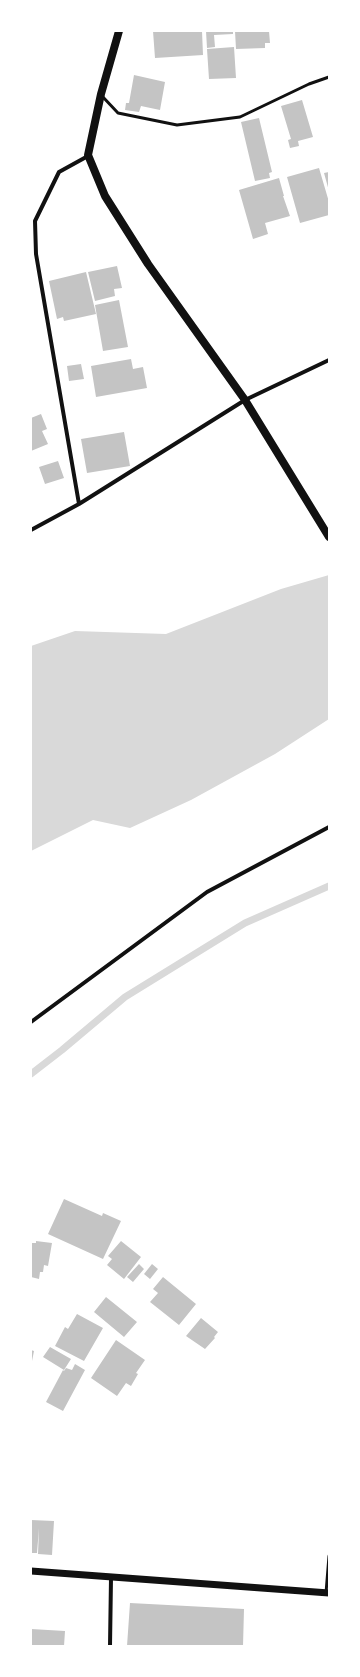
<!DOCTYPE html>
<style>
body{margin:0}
#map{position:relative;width:360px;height:1677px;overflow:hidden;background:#fff;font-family:Mulish,sans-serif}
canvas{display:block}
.frame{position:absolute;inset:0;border:32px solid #fff;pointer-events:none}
</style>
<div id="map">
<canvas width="360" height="1677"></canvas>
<div class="frame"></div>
</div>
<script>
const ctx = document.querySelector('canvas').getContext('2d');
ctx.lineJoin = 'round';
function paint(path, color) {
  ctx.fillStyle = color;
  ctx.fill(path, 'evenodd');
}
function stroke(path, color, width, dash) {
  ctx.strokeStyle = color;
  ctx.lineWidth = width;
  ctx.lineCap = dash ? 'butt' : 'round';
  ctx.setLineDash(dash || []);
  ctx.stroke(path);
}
const water = new Path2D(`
 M329,575V719L275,754L191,800L130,828L93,820L31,851V646L75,631L166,634L281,589Z`);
const stream = new Path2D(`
 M31,1074L62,1050L125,997L245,923L329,886`);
const building = new Path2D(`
 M153,31H202L203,55L155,58Z
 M206,31H233V34L214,35L215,47L207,48Z
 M235,31H269L270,43H265V48L236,49Z
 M234,47L236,78L209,79L207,49Z
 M134,75L165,82L160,110L141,106L139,112L125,110L126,103H129Z
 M302,100L313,137L298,141L299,146L290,148L288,140L291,139L281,106Z
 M259,118L272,172L269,173L270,178L255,181L241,122Z
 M319,168L329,202V215L300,223L287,177Z
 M329,172V191L324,173Z
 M279,178L284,196H283L290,216L265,223L268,234L253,239L239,190Z
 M117,266L122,288L114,289L115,296L95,301L88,272Z
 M86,272L96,314L64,321L63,317L57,319L49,281Z
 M119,300L128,347L103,351L95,305Z
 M131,359L133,369L143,367L147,388L96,397L91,366Z
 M81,364L84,379L69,381L67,366Z
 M41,414L47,429L42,431L48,444L31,451V418Z
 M124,432L130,466L87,473L81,439Z
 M58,461L64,478L45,484L39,467Z
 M64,1199L102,1216L103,1213L121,1221L103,1259L48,1234Z
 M36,1241L52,1243L48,1266L44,1265L43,1272H40L39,1279L31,1277V1243H36Z
 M121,1241L141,1257L124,1279L107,1265L112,1259L108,1256Z
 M139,1264L144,1269L133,1282L127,1277Z
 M152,1264L158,1269L150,1279L144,1274Z
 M163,1277L196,1304L179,1325L150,1302L158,1293L153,1289Z
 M106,1297L137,1322L124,1337L94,1312Z
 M77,1314L103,1328L84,1361L55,1346L65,1327L68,1329Z
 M201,1318L218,1332L214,1337L215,1338L205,1349L186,1336Z
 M116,1340L145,1360L136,1373L138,1374L131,1386L126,1383L117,1396L91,1378Z
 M50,1347L71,1359L64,1370L43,1357Z
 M31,1350L34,1351L32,1361H31Z
 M75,1364L85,1370L63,1411L46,1402L63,1370L64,1371L66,1368L72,1370Z
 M31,1520L54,1521L52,1555L38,1554L39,1528L37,1553H31Z
 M130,1603L244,1609L243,1646H127Z
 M31,1629L65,1631L64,1646H31Z`);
const service = new Path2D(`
 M102,96L118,113L177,125L240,117L309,84L329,77
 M326,1593L329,1556`);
const minor = new Path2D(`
 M79,504L36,254L35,221L59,172L88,156
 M31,530L79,504L245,400L329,360
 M31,1022L207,892L329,827
 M110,1646L111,1578`);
const tertiary = new Path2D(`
 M31,1571L329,1593`);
const secondary = new Path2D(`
 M119,31L101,94L88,155L105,196L148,264L245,400L329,537`);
paint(water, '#d9d9d9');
stroke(stream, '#d9d9d9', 7);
paint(building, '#c4c4c4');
stroke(service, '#111', 3);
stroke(minor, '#111', 4);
stroke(tertiary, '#111', 7);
stroke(secondary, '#111', 8);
</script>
